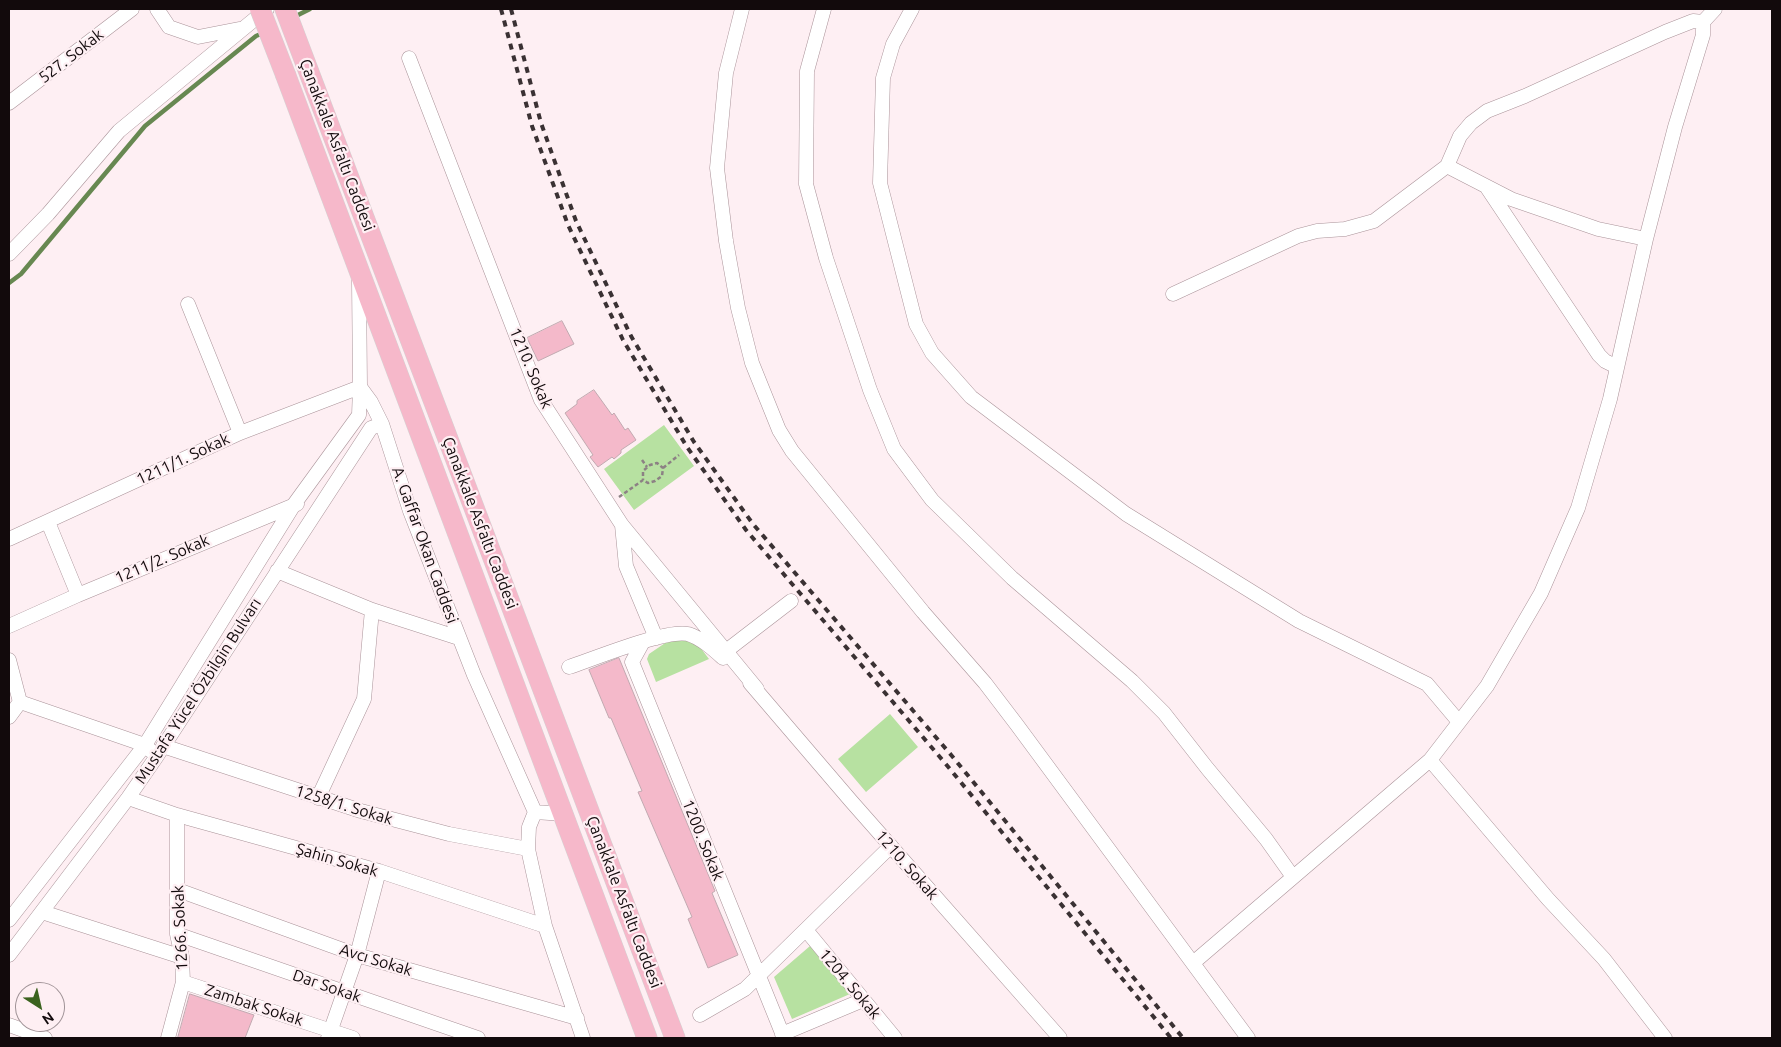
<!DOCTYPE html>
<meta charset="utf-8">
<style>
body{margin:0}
#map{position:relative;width:1781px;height:1047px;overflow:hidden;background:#feeff3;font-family:Ubuntu,sans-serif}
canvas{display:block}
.frame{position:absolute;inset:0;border:10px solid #120a0c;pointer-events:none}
.north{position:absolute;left:15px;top:982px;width:50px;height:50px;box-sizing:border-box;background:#feeff3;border:1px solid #a09397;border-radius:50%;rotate:145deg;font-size:14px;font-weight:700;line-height:20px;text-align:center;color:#120a0c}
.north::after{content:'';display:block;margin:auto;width:18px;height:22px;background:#3b631f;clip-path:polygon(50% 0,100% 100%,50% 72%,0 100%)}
</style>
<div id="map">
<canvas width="1781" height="1047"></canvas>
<div class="frame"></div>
<div class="north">N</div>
</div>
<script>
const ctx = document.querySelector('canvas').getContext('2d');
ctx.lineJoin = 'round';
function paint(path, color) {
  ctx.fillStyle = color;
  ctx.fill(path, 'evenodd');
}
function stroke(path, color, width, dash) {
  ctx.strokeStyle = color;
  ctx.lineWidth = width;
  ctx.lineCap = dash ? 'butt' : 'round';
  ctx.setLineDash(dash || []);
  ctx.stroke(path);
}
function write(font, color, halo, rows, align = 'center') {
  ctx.font = font + ' Ubuntu,sans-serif';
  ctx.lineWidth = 4.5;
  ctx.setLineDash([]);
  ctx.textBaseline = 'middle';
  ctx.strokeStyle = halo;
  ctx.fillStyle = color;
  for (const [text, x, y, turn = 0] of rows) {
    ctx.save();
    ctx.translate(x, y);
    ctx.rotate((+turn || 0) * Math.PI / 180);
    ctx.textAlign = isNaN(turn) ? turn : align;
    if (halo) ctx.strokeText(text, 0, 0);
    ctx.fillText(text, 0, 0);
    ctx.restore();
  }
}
const green = new Path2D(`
 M664,425L694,466L634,510L604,469Z
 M685,638L700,647L709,659L656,682L647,659L649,654L671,639Z
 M890,714L918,747L866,792L838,759Z
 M810,946L850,994L792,1019L774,977Z`);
const stream = new Path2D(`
 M294,17L310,9
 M9,283L21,274L145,126L256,36L263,33`);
const building = new Path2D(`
 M562,321L574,344L538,361L527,338Z
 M594,390L612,415L614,413L625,430L628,428L636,440L621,450V453L614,459L612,457L598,467L590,457L593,455L565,413L577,404V401Z
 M619,658L715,891L712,893L738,955L708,968L688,919L692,917L638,792L642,791L611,718H609L589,670Z
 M190,994L254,1015L245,1038H178Z`);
const path = new Path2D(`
 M642,460L647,467
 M663,468L679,455
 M619,497L643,480L648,483L655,481L662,476L663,468L657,463L650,465L643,471V480`);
const minor = new Path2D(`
 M157,9L169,27L198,37L239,29
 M742,9L726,73L717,168L726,241L738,308L752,363L779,430L792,451L923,612L985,683L1017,725L1248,1038
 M824,9L807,71L806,184L826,258L870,390L894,449L932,500L1012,578L1132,681L1164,713L1207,768L1266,839L1293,877
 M912,9L893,44L883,78L880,183L916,324L932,353L971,397L1126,514L1299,621L1427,684L1459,722
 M409,58L541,400L622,525L757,689
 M9,103L132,9
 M1447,166L1511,199L1598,229L1646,239
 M1486,186L1599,355L1605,361L1617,367
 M9,254L48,214L119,131L267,9
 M1173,294L1298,236L1317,231L1345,229L1374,221L1447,166L1460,136L1471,123L1487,111L1525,96L1665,32L1693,21L1703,22
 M188,304L240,433
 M360,387L371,402L382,424L410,511L474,675L535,812
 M48,522L78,595
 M622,525L626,566L656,638
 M9,539L240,433L360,387
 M277,571L372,610L459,638
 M9,626L78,595L297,504
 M643,642L632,662L784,1038
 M726,651L791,601
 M9,660L20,702L9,717
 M569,667C593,659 666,629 688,634C701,638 713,649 723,658
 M750,683L851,801L1060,1038
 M20,702L145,745L151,751
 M163,746L361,811L449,834L528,849
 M1430,760L1548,899L1604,959L1665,1038
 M128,798L177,815L379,871L545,926
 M318,798L364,699L372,610
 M564,814L535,812L529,827L528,849L545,926L583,1038
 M178,890L357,955L577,1018
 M42,912L182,957
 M9,920L145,745L295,503L359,415L360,387L359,280
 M806,930L895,1038
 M177,934L478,1038
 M9,955L128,798L157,756L371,428L382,424
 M1193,963L1430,760L1487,686L1541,593L1578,508L1610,399L1646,239L1675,127L1703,35V22L1715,9
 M183,982L353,1038
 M700,1015L745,989L891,846
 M9,1025L45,1038
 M782,1034L863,1000
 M168,1038L183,982L182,957L177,934V815
 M328,1038L357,955L379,871`);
const highway = new Path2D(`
 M285,9L675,1038
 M286,76L647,1038`);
const rail = new Path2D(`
 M501,9L532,126L568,225L623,340L687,447L746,530L945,763L1171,1038
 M511,9L541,123L576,221L631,336L694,442L753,524L952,756L1183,1038`);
const highwayBridge = new Path2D(`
 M260,9L286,76`);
const streetNames = [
 ["527. Sokak",71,56,-38],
 ["Çanakkale Asfaltı Caddesi",337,145,69],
 ["1210. Sokak",531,368,67],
 ["1211/1. Sokak",183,459,-25],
 ["Çanakkale Asfaltı Caddesi",480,523,69],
 ["A. Gaffar Okan Caddesi",425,545,70],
 ["1211/2. Sokak",162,559,-23],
 ["Mustafa Yücel Özbilgin Bulvarı",198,691,-57],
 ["1258/1. Sokak",344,805,17],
 ["1200. Sokak",703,840,68],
 ["Şahin Sokak",337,860,16],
 ["1210. Sokak",907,865,49],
 ["Çanakkale Asfaltı Caddesi",624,902,69],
 ["1266. Sokak",180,928,-93],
 ["Avcı Sokak",376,960,17],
 ["1204. Sokak",850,984,50],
 ["Dar Sokak",327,986,19],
 ["Zambak Sokak",254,1005,18]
];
paint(green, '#b7e1a1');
stroke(stream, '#678851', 4.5);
paint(building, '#f4b9ca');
stroke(building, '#c1a9b0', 1);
stroke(minor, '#aa9399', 15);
stroke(highway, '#d4d3d3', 21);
stroke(path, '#8c8184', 2.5, [4, 2.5]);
stroke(minor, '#fff', 14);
stroke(highway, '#f6b8ca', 20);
stroke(rail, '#3a3133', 4, [6, 6]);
stroke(highwayBridge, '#d4d3d3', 21, []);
stroke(highwayBridge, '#f6b8ca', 20);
write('16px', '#120a0c', '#feeff3', streetNames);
</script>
